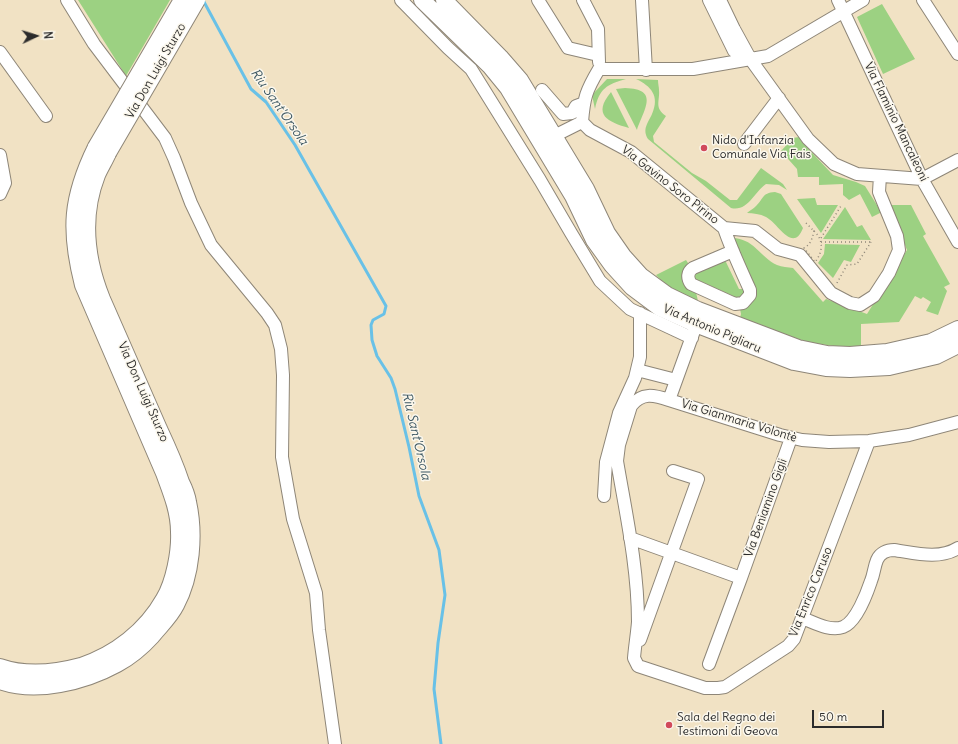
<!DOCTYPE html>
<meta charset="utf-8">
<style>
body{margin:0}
#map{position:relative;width:958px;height:744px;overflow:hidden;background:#f1e2c4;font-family:Delius,sans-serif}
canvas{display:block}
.north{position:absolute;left:16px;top:16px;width:40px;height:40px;-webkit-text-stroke:3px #fbf7ec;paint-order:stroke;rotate:86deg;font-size:11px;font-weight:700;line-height:16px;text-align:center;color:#2b2b2b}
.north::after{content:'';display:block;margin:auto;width:14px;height:18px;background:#2b2b2b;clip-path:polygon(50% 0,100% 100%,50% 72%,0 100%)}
.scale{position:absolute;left:812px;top:710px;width:72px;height:18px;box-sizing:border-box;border:2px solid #2b2b2b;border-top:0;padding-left:5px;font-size:12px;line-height:14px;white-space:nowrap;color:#2b2b2b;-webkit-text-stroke:3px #fbf7ec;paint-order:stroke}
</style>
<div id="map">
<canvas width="958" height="744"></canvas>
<div class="north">N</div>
<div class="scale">50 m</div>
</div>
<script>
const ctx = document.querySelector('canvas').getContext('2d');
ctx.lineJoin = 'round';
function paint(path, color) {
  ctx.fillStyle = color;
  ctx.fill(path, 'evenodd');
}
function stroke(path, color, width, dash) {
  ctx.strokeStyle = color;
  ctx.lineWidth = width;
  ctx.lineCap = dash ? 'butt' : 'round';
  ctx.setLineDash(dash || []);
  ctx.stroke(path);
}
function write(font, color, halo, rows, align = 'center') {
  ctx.font = font + ' Delius,sans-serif';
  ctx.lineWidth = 3;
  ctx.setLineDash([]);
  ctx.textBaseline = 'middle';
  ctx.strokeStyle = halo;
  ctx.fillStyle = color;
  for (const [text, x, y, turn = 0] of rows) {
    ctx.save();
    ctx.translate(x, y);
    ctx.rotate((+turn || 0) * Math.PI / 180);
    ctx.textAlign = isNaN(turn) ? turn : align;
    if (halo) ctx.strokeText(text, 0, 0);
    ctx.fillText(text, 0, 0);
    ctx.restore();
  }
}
const green = new Path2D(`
 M78,0H170L126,76Z
 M882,4L915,59L883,74L857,17Z
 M607,79H626C607,84 599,89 595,109L592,95Z
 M636,79L658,80C658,84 659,87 659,90C660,101 654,108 666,116L653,136L654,142L692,173L706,181L730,200H737L761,168L783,184L787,190L779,185L766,184C754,192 748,212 731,208L648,139C642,129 648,123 652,114C660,96 651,86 636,79Z
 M625,88C660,89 644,109 637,130L616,89Z
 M611,92L629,128C608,122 592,115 611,92Z
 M799,137L802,142L833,175L856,182L865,186L880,210V213L872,217L860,194L849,200L843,195V184L819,185V177H798L797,169L781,151L793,138Z
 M775,192L781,194L803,228C793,254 778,223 766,217C760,214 753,213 747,213C749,211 753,209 755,207C764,199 761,193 775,192Z
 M815,198L817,205H838L821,233L797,199Z
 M889,205H911L926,234L923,236L950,284L944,287L947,291L938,315L926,311L931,302L923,297L921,299L915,296L899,322L861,324V348L840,347L807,342L740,318L741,314L740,309L750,303L734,241L735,238C756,241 760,257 777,265C782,267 788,267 793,268L823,302L826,299L867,314L907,250Z
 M845,207L857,227L862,225L871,240L823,239Z
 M825,244L860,245L851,262L844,260L833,278L818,263L824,254Z
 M686,260L690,266L698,301C683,294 667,288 656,275Z
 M725,260L739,289H745L747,295L736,300L733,296L700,281L694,283L691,274L698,269L700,272Z`);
const stream = new Path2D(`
 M203,0L251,89L266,102L295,145L386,306L384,314L373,320L371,325L372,340L377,356L391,378L395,389L409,447L419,496L439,550L445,595L438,643L434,689L441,744`);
const path = new Path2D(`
 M806,223L814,231
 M814,231C824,240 823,252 815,262L804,248C811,244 812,239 814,231Z
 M821,238L841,206
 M821,242H873
 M837,283L847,265L857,264L871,242`);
const minor = new Path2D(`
 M67,0L94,44L165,138L174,158L191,203L211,245L267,313L275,325L281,349L283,375L282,457L293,519L316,593L319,630L335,744
 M401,0L448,48L471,69L540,180L571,233L600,281L630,309L692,338
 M538,0L568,48L598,55
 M583,0L598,29L599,62
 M642,0L646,70
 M709,0L734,51L751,60
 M720,0L734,29L751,60L808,139L834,164L857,174L922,179L958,160
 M838,0L922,179L958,242
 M923,0L958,54
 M0,52L46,116
 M599,69H693L768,56L863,0
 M542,90L563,114L572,113L576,106L584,103
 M582,122L590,130L631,152L724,228L755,231L778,249L800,255L831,293L850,303L860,305L874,296L889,273L899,250L897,236L879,192L880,176
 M582,122C584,97 586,91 599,69
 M554,136L582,122
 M744,144L779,98
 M0,155L5,183L0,194
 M724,228C731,249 741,270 750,290V295L743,303L735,304L691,284C687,278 687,272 693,268L733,251
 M694,331L669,400L780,435L802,440L829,442L869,441L909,435L958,422
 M637,370L676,380
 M604,496L606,462L619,413L635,378L640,357V313
 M630,538L741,578L791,438
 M802,618C813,622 830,632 843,627C856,622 867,593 871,581C874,574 874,567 877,560C880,553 887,550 894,550C915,553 939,560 958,548
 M640,640L698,479L673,471
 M634,658L638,666L705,688H718L725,687L788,646L794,639L869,441
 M634,658C635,646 637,634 638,622C638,568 626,514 617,461L619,445L631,406C642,392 654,395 669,400
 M709,664L741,578`);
const major = new Path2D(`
 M422,0L490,66L508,88L573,196L594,240L612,265L632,287L660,308L693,323L794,362L826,368L850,369L889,367L936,356L958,345
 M444,0L500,57L520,80L586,189L607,233L623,256L641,276L667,295L698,310L798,348L827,354L850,355L887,352L931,342L958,329
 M0,667C26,676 55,673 81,666C115,655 146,631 164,599C174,582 180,552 179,532C179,511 171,492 164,473L83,285C69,230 71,198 96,147
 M0,681C36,694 84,682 117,664C130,657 142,647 152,636C160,626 170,617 176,605C192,575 195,534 188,502C187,495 184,488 181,482C175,464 167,446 159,429C140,385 121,342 102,299C86,259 81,216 97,175C100,168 105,160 108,153`);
const majorBridge = new Path2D(`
 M96,147L182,0
 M108,153L197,0`);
const markers = [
 [704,148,4,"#d1495b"],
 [669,725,4,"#d1495b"]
];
const streetNames = [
 ["Via Don Luigi Sturzo",156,71,-60],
 ["Via Flaminio Mancaleoni",896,122,64],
 ["Via Gavino Soro Pirino",670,185,38],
 ["Via Antonio Pigliaru",712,329,23],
 ["Via Don Luigi Sturzo",143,392,66],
 ["Via Gianmaria Volontè",739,421,17],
 ["Via Beniamino Gigli",766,508,-70],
 ["Via Enrico Caruso",811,592,-68]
];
const poiNames = [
 ["Nido d'Infanzia",712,141],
 ["Comunale Via Fais",712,155],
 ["Sala del Regno dei",677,718],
 ["Testimoni di Geova",677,732]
];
const waterNames = [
 ["Riu Sant'Orsola",279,107,55],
 ["Riu Sant'Orsola",416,436,77]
];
paint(green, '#9cd182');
stroke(stream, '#69c1e7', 3);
stroke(minor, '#8e8678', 14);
stroke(major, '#8e8678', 18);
stroke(path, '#8e8678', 1.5, [1, 3]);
stroke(minor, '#fff', 12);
stroke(major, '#fff', 16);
stroke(majorBridge, '#8e8678', 18, []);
stroke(majorBridge, '#fff', 16);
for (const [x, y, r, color] of markers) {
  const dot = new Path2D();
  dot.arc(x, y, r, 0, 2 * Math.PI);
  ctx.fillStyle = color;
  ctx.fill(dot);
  stroke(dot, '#fbf7ec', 1.5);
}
write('12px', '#2b2b2b', '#fbf7ec', streetNames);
write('12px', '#2b2b2b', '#fbf7ec', poiNames, 'left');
write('italic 13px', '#3e5863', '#fbf7ec', waterNames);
</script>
